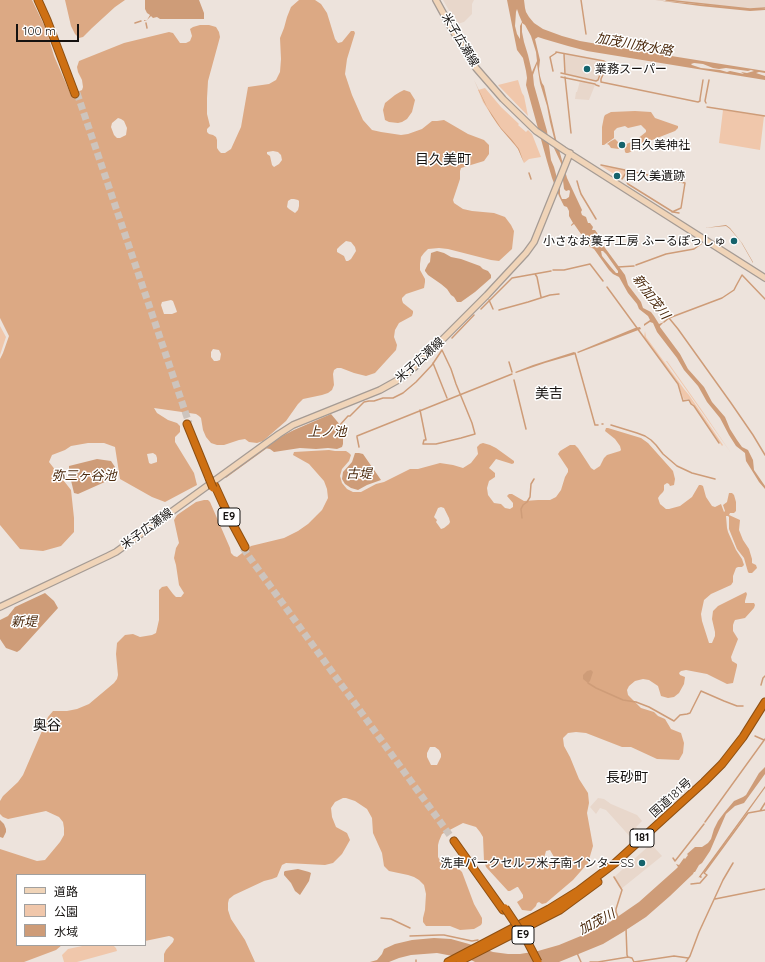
<!DOCTYPE html>
<meta charset="utf-8">
<style>
body{margin:0}
#map{position:relative;width:765px;height:962px;overflow:hidden;background:#ede3dc;font-family:Quicksand,"Noto Sans JP",sans-serif}
canvas{display:block}
.legend{position:absolute;left:16px;top:874px;width:130px;height:72px;box-sizing:border-box;background:#fff;border:1px solid #a1a09f;margin:0;padding:5px 7px;list-style:none;font-size:12px;color:#151210}
.legend li{display:flex;align-items:center;gap:8px;height:20px}
.legend b{width:20px;border:1px solid #a1a09f}
.scale{position:absolute;left:16px;top:24px;width:63px;height:18px;box-sizing:border-box;border:2px solid #151210;border-top:0;padding-left:5px;font-size:12px;line-height:14px;white-space:nowrap;color:#151210;-webkit-text-stroke:3px #fff;paint-order:stroke}
</style>
<div id="map">
<canvas width="765" height="962"></canvas>
<ul class="legend">
<li><b style="height:5px;background:#f0d4b8"></b>道路</li>
<li><b style="height:11px;background:#f0c7ab"></b>公園</li>
<li><b style="height:11px;background:#ce9c78"></b>水域</li>
</ul>
<div class="scale">100 m</div>
</div>
<script>
const c = document.querySelector('canvas').getContext('2d');
c.lineJoin = 'round';
function paint(path, color) {
  c.fillStyle = color;
  c.fill(path, 'evenodd');
}
function toPath(rows) {
  const path = new Path2D();
  for (const r of rows) {
    path.moveTo(r[0], r[1]);
    for (let i = 2; i < r.length; i += 2) path.lineTo(r[i], r[i + 1]);
  }
  return path;
}
function strokePath(path, color, width, dash) {
  c.strokeStyle = color;
  c.lineWidth = width;
  c.lineCap = dash ? 'butt' : 'round';
  c.setLineDash(dash || []);
  c.stroke(path);
}
function drawText(font, color, halo, rows, align = 'center') {
  c.font = font + ' Quicksand,"Noto Sans JP",sans-serif';
  c.lineWidth = 3;
  c.setLineDash([]);
  c.textBaseline = 'middle';
  c.strokeStyle = halo;
  c.fillStyle = color;
  for (const [text, x, y, turn = 0] of rows) {
    c.save();
    c.translate(x, y);
    c.rotate((+turn || 0) * Math.PI / 180);
    c.textAlign = isNaN(turn) ? turn : align;
    if (halo) c.strokeText(text, 0, 0);
    c.fillText(text, 0, 0);
    c.restore();
  }
}
const built = toPath([
 [443,0,474,0,472,4,472,14,464,22,457,24],
 [662,0,765,0,765,10,731,8],
 [564,54,604,61,605,63,597,80,596,80,565,74],
 [580,81,595,84,595,85,589,100,575,99,576,92,577,92],
 [598,798,604,799,611,804,637,815,642,821,636,827,641,832,633,840,606,810,600,808,596,814,590,807],
 [651,844,662,856,621,889,614,877]
]);
const green = toPath([
 [518,80,522,93,524,96,528,116,498,85],
 [485,88,501,107,519,124,518,125,526,132,528,130,532,134,541,157,529,159,524,163,518,149,497,124,483,102,478,90],
 [723,110,764,116,760,150,719,143],
 [601,166,625,170,626,173,622,179,619,177],
 [0,326,6,337,0,355],
 [645,331,646,337,684,389,689,395,723,445,722,446,694,406,691,404,689,399,684,400,678,383,644,338],
 [666,361,667,361,701,409,731,453],
 [87,945,113,945,116,948,117,951,77,962,64,962,62,955,68,949]
]);
const forest = toPath([
 [0,0,32,0,46,29,54,56,71,95,82,90,83,87,82,80,78,72,77,67,79,61,124,43,169,32,173,33,180,43,186,43,190,41,192,36,190,29,193,27,200,25,209,25,216,27,219,32,220,37,208,81,207,98,207,114,210,126,207,129,207,132,209,134,213,135,216,137,217,140,217,148,219,151,221,153,225,153,231,149,241,127,248,87,269,84,276,80,280,72,281,59,280,38,284,28,287,17,291,7,299,0,315,0,321,4,327,13,335,39,338,43,342,42,351,31,354,31,355,33,347,59,345,74,352,95,363,120,372,130,381,132,401,135,408,134,422,129,432,121,437,121,444,120,468,134,484,140,489,145,489,154,484,161,461,168,460,171,460,179,453,200,454,203,463,209,472,211,494,213,505,217,511,225,514,231,512,249,499,261,491,260,448,249,439,248,428,249,424,253,421,257,420,264,420,270,425,279,425,282,424,288,406,294,402,298,402,300,403,303,413,311,413,313,412,316,399,323,395,330,394,337,397,345,396,350,375,373,366,376,354,373,341,368,337,368,334,370,333,374,334,385,332,390,328,393,322,395,303,399,298,404,286,421,263,441,257,443,249,442,245,439,239,440,224,445,217,445,211,443,206,437,203,430,201,418,199,416,196,414,154,408,157,413,168,420,177,423,180,426,180,432,175,437,175,442,194,473,197,485,165,502,152,497,120,479,115,447,104,443,88,443,71,446,65,450,52,455,49,462,71,490,74,518,74,532,61,546,43,551,20,549,0,525,0,359,3,353,9,336,0,318],
 [118,118,121,119,124,121,127,128,126,135,120,138,117,138,114,135,111,127,112,123],
 [273,151,278,152,281,155,282,160,279,164,274,167,272,165,270,156,267,154,267,152],
 [291,199,294,199,298,200,299,201,299,206,298,210,295,213,289,209,287,207,288,201],
 [346,241,351,242,355,247,356,251,351,259,348,261,346,261,344,256,337,252,337,249,340,246],
 [171,300,173,301,176,309,177,312,172,314,164,314,161,305,162,302],
 [213,349,219,350,221,354,220,360,217,361,214,361,211,357,211,352],
 [153,453,156,455,157,458,157,462,151,464,149,463,147,454],
 [65,0,125,0,115,7,92,28,83,37,79,38,75,34,71,26],
 [404,90,410,92,415,100,412,112,407,119,402,122,398,123,389,122,385,120,383,110,385,103,395,95,400,92],
 [635,111,651,112,655,118,675,125,678,126,678,128,675,131,652,140,647,143,645,147,640,148,628,153,626,153,625,152,624,145,636,140,646,132,646,130,641,125,628,128,625,126,617,128,614,131,614,138,604,145,602,145,602,127,604,117,605,115,611,112],
 [615,139,618,142,619,149,611,148,609,145,607,144,611,141],
 [606,428,608,428,641,438,648,443,673,471,675,479,674,485,670,486,669,484,667,483,664,485,664,490,663,492,660,495,658,498,660,504,666,509,669,509,680,506,692,497,699,485,701,485,703,486,706,497,712,506,715,507,721,504,724,512,725,511,723,505,727,502,729,493,732,493,734,495,736,502,736,511,734,513,730,513,729,515,740,520,739,530,743,540,749,549,752,559,752,563,756,565,757,568,752,573,749,573,748,572,744,558,737,549,729,529,729,517,728,516,726,516,727,528,728,532,736,550,742,559,744,565,742,567,738,567,736,568,733,576,733,582,731,585,711,594,704,600,701,614,702,621,709,643,712,643,715,636,715,632,712,619,713,611,718,606,746,592,747,594,745,601,745,603,754,603,755,605,754,608,745,618,735,620,734,622,733,625,733,631,738,639,731,657,732,661,737,664,737,666,733,683,727,684,707,674,686,670,681,671,679,673,680,675,685,677,684,684,679,693,674,697,668,698,661,696,658,686,649,680,643,679,635,681,629,686,627,690,628,695,641,708,654,712,658,716,665,719,671,729,681,733,684,743,683,753,679,760,657,759,631,747,622,747,586,733,576,732,568,733,563,738,564,746,570,757,579,779,588,793,589,803,587,813,593,846,588,863,573,880,546,903,542,904,539,902,537,903,536,906,531,911,522,910,517,902,523,898,523,895,518,887,517,887,510,891,508,891,486,867,484,861,483,837,480,832,476,827,463,823,442,834,439,841,438,845,438,857,441,862,447,866,459,869,462,872,474,904,482,918,482,923,481,925,474,929,460,930,450,926,426,926,423,922,423,918,425,910,426,894,424,885,419,880,414,877,408,875,389,871,384,866,382,853,373,833,372,818,367,809,355,801,346,798,343,798,335,802,331,808,332,817,336,827,347,833,350,840,342,854,333,863,325,865,286,863,282,865,277,877,272,879,264,881,234,895,229,899,228,903,228,910,231,919,245,940,255,962,164,962,164,954,166,950,173,942,174,939,172,937,169,936,145,941,145,875,17,875,17,945,62,945,56,950,24,962,0,962,0,849,37,861,45,860,60,842,64,835,64,828,63,822,59,817,46,811,8,819,3,817,0,814,0,801,3,796,18,782,23,775,48,717,53,711,67,711,77,709,89,704,114,683,117,679,118,675,116,654,117,643,125,635,133,634,140,637,152,635,156,633,159,620,159,590,162,587,167,586,173,594,176,597,181,597,184,593,179,585,176,565,174,558,176,548,179,543,174,520,177,515,196,502,204,500,208,500,210,502,230,548,231,553,234,556,237,557,251,546,284,538,298,531,308,524,322,510,328,498,327,489,324,481,309,464,293,455,294,452,329,450,335,451,346,451,349,453,351,455,349,461,342,469,340,476,342,483,347,489,353,492,361,492,376,484,384,482,410,469,418,469,440,463,453,465,463,468,471,463,478,454,477,447,480,444,483,443,490,445,496,448,514,461,514,463,512,464,496,459,489,468,495,473,495,477,489,481,487,488,488,495,494,503,501,504,505,508,510,509,513,507,513,503,507,496,509,494,512,494,524,501,538,500,550,500,556,497,561,490,565,477,568,472,568,469,558,454,560,451,570,445,575,445,578,448,591,468,594,470,600,466,604,458,607,455,620,451,621,450,620,446,615,439,605,431],
 [441,507,444,508,449,518,450,522,449,524,444,528,441,529,436,522,437,520,434,517,438,508],
 [430,747,435,747,439,750,441,754,441,757,437,765,431,765,427,757,427,753],
 [550,850,554,857,553,862,548,863,545,860,544,858,546,851]
]);
const water = toPath([
 [145,0,199,0,204,13,204,19,160,19,157,17,153,18,151,16,147,20,144,21,144,20,147,20,150,15,147,13,145,9],
 [507,0,524,0,525,8,526,12,529,17,534,23,543,29,562,36,580,41,609,46,765,71,765,73,759,72,756,73,765,76,765,80,587,51,568,46,544,39,538,37,535,39,540,60,539,69,540,76,542,83,544,86,556,139,567,178,582,210,581,212,582,215,586,217,588,223,590,223,593,227,592,230,595,230,600,237,600,241,625,275,628,285,641,302,643,308,651,312,654,316,659,324,664,322,660,326,660,327,680,354,688,369,704,387,712,402,725,417,730,429,737,440,742,447,748,450,753,460,754,470,765,486,765,489,759,482,751,469,746,461,745,453,736,446,729,435,720,418,707,402,698,386,684,370,677,358,657,332,653,323,650,322,644,326,644,324,650,320,648,316,639,309,637,304,628,293,619,277,613,274,609,270,594,249,590,247,574,224,571,226,571,225,573,223,569,216,569,211,567,207,564,206,559,196,552,178,547,161,526,85,527,78,526,71,523,58,517,50],
 [517,9,519,15,522,22,520,26,520,39,517,34,515,26,516,12],
 [522,23,525,25,531,36,536,52,537,61,532,72,528,55,524,42,522,32],
 [694,63,703,64,713,68,719,69,726,68,748,71,751,70,754,71,747,73,741,72,744,74,730,71,727,72,720,70,701,68,692,65,691,64],
 [537,64,540,83,547,106,550,122,554,138,555,143,554,148,561,163,564,189,566,191,569,190,570,191,569,197,566,199,562,199,560,194,560,189,554,167,551,160,547,131,534,85,533,75],
 [601,251,603,251,606,254,618,271,618,273,616,273,610,266,602,256],
 [655,0,750,9,765,9,765,10,750,11,700,6],
 [474,80,487,107,501,128,512,140,519,149,524,163,518,149,515,145,501,129,492,116,484,102],
 [692,222,705,228,726,225,730,228,742,243,753,262,753,263,741,242,730,229,726,226,705,228],
 [437,251,444,253,451,257,461,259,480,266,483,269,488,271,491,275,491,278,475,292,461,302,457,302,454,297,451,295,447,289,441,284,428,275,425,271,425,270,428,264,430,262,431,253],
 [640,327,641,329,578,353,577,352,635,328],
 [574,352,576,354,545,363,516,373,515,372,533,365],
 [331,414,341,426,343,437,343,444,342,447,337,449,328,448,316,449,300,448,274,452,270,449,265,448,284,435,294,430],
 [355,453,359,453,363,454,381,480,367,485,358,490,351,488,345,484,342,479,343,472,352,462],
 [97,459,111,461,115,467,116,477,78,494,74,493,69,472,69,466],
 [45,593,54,601,58,608,20,650,17,652,6,648,0,639,0,620,8,616,15,607],
 [591,670,593,672,590,681,588,683,583,679,583,675,587,671],
 [765,767,765,774,744,803,735,806,726,814,710,851,702,863,699,865,695,872,694,872,693,874,670,896,646,917,623,932,603,944,559,962,475,962,471,960,458,957,437,953,411,955,399,958,389,962,370,962,377,960,382,954,384,949,395,944,412,940,434,938,451,939,469,944,493,952,508,954,520,954,538,951,559,945,588,933,610,922,639,902,676,869,678,867,676,864,679,865,684,858,685,859,688,855,687,854,695,847,702,847,708,843,711,839,714,829,718,821,724,813,734,801,743,797,746,795,759,773],
 [765,786,765,788,711,863,701,876,702,877,701,878,699,877,698,878],
 [0,820,4,824,6,829,6,832,3,838,0,837],
 [298,869,309,872,311,873,309,881,300,895,295,891,291,883,284,875,284,872,285,871]
]);
const stream = toPath([
 [581,0,586,34],
 [666,0,750,9,765,8],
 [135,23,141,21],
 [146,23,147,28],
 [564,54,565,74],
 [605,70,601,79,601,82,698,102,700,101,700,99,703,80],
 [553,71,550,57,556,53,556,52,604,61,605,62],
 [561,73,596,81,598,80,602,69],
 [561,77,595,84,596,85,599,86],
 [565,77,571,133],
 [706,103,705,101,709,80],
 [707,107,765,116],
 [601,165,625,170,626,173,622,179],
 [529,173,531,179],
 [577,181,579,188,581,194,596,219],
 [672,212,681,208,685,183,634,172,631,173,626,181,628,184,673,212,679,213],
 [636,265,666,254,694,249,701,244],
 [618,267,634,266],
 [553,270,564,270,590,264,603,281],
 [535,274,537,277,541,297],
 [607,287,678,384,683,401,689,400,691,404,694,406,719,443],
 [489,300,493,309],
 [481,309,512,278,551,271],
 [499,310,528,302,550,295,559,294],
 [669,318,678,329,731,403,753,435,765,455],
 [664,322,669,318,722,298,734,290,736,286,742,275,765,299],
 [452,338,474,315],
 [575,354,575,353,595,425,598,425],
 [509,362,512,372],
 [433,363,447,398],
 [514,380,526,429],
 [420,410,426,440,424,440,423,444,436,444,461,438,475,434,472,423,456,384,451,369,442,350],
 [602,424,603,424],
 [611,425,637,433,645,436,651,440,656,445,663,454,677,466,692,473,715,479],
 [339,426,348,416,350,416,364,402,369,401,374,401,383,398,393,398,403,393,416,382,432,365,442,350],
 [359,447,357,437,357,436,512,374],
 [226,477,266,448],
 [522,518,521,509,523,505,527,502,530,497,531,484,534,479],
 [588,683,596,688,623,700,636,702,649,707,674,721,680,715,687,714,690,713,701,691,724,701,737,706,743,706],
 [761,685,763,678,765,676],
 [755,736,764,740],
 [760,811,765,803],
 [705,822,765,739],
 [673,858,675,861,679,856,704,824],
 [614,877,622,890,616,909,616,912,618,917],
 [691,884,700,883,707,875,704,873,748,813,765,810],
 [715,899,765,889],
 [381,918,391,919,410,928],
 [626,928,627,955,628,957,632,958,634,962,674,956,688,958],
 [410,936,439,935,444,935,472,941,478,940],
 [577,953,581,962],
 [416,960,416,962],
 [590,962,598,962,628,957],
 [686,962,690,956,699,932,723,880,733,863]
]);
const highwayTunnel = toPath([
 [77,93,189,423],
 [243,548,250,558,454,841]
]);
const secondary = toPath([
 [436,0,453,31,476,68,503,99,536,131,564,150,765,278],
 [0,607,108,556,116,552,279,434,293,425,380,390,398,380,409,372,417,365,487,295,526,253,534,242,570,153]
]);
const highway = toPath([
 [38,0,47,20,75,94],
 [187,424,209,478],
 [215,486,231,521,245,547],
 [454,841,503,910],
 [460,961,560,910,598,882],
 [448,962,549,909,578,891,615,863,704,782,722,764,743,737,765,702]
]);
const highwayBridge = toPath([
 [209,478,213,488],
 [505,908,527,941,538,962]
]);
const markers = [
 [587,69,4,"#15636c"],
 [622,145,4,"#15636c"],
 [617,176,4,"#15636c"],
 [734,241,4,"#15636c"],
 [642,863,4,"#15636c"]
];
const shields = [
 [229,517,22],
 [642,838,24],
 [523,935,22]
];
const shieldNames = [
 ["E9",229,517],
 ["181",642,838],
 ["E9",523,935]
];
const streetNames = [
 ["米子広瀬線",460,40,59],
 ["米子広瀬線",420,360,-42],
 ["米子広瀬線",147,529,-36],
 ["国道181号",671,798,-42]
];
const poiNames = [
 ["業務スーパー",595,69],
 ["目久美神社",630,145],
 ["目久美遺跡",625,176],
 ["小さなお菓子工房 ふーるぽっしゅ",726,241,"right"],
 ["洗車パークセルフ米子南インターSS",634,863,"right"]
];
const waterNames = [
 ["加茂川放水路",634,45,10],
 ["新加茂川",651,297,53],
 ["上ノ池",327,432],
 ["古堤",359,474],
 ["弥三ヶ谷池",84,476],
 ["新堤",24,622],
 ["加茂川",597,922,-28]
];
const quarterNames = [
 ["目久美町",443,160],
 ["美吉",549,394],
 ["奥谷",47,726],
 ["長砂町",627,778]
];
paint(built, '#e8d7cb');
paint(green, '#f0c7ab');
paint(forest, '#dca984');
paint(water, '#ce9c78');
strokePath(stream, '#ce9c78', 1.5);
strokePath(highwayTunnel, '#cdc4bd', 7, [7, 3.5]);
strokePath(secondary, '#a59b94', 8);
strokePath(highway, '#8d4f12', 9);
strokePath(secondary, '#f0d4b8', 5.5);
strokePath(highway, '#ce7013', 7);
strokePath(highwayBridge, '#8d4f12', 9, []);
strokePath(highwayBridge, '#ce7013', 7);
for (const [x, y, r, color] of markers) {
  const dot = new Path2D();
  dot.arc(x, y, r, 0, 2 * Math.PI);
  c.fillStyle = color;
  c.fill(dot);
  strokePath(dot, '#fff', 1.5);
}
for (const [x, y, w] of shields) {
  const box = new Path2D();
  box.roundRect(x - w / 2, y - 9, w, 18, 3);
  c.fillStyle = '#fff';
  c.fill(box);
  strokePath(box, '#151210', 1);
}
drawText('bold 11px', '#151210', null, shieldNames);
drawText('12px', '#151210', '#fff', streetNames);
drawText('12px', '#151210', '#fff', poiNames, 'left');
drawText('italic 13px', '#4b290c', '#fff', waterNames);
drawText('14px', '#151210', '#fff', quarterNames);
</script>
